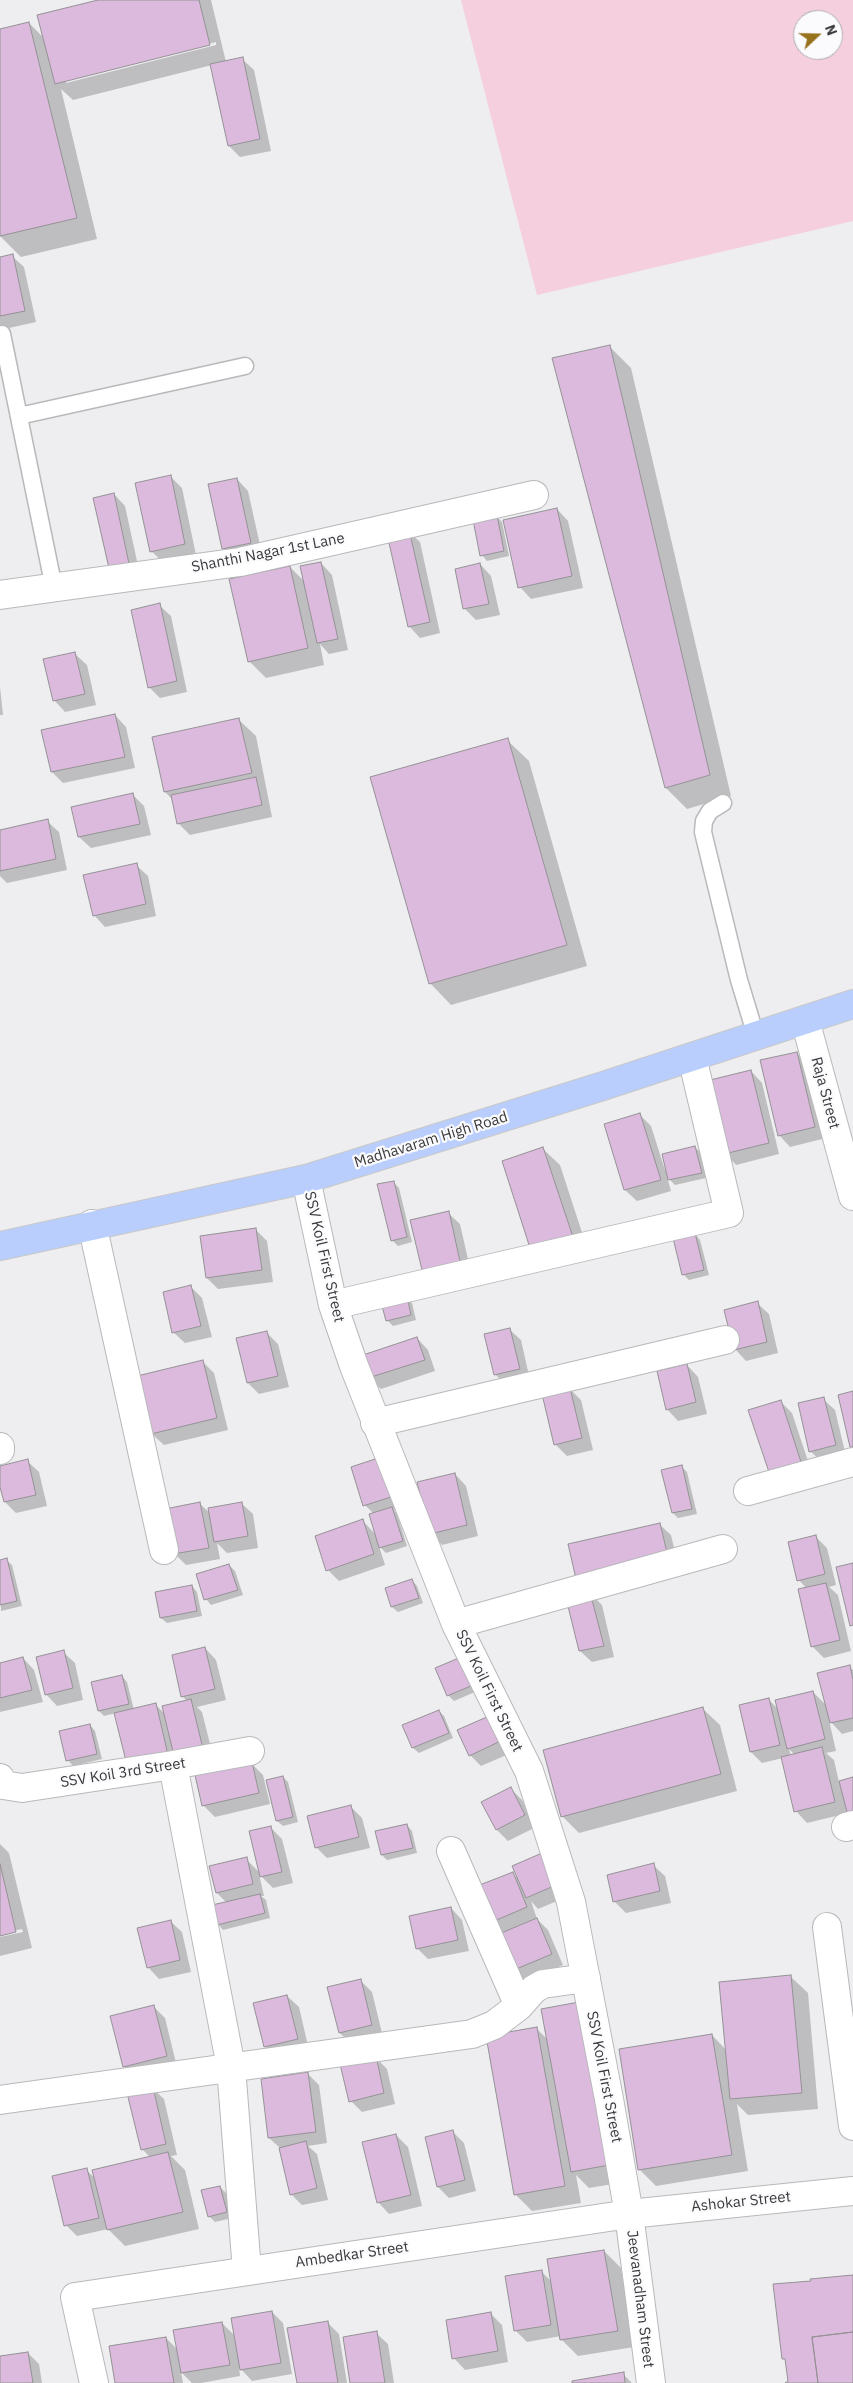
<!DOCTYPE html>
<style>
body{margin:0}
#map{position:relative;width:853px;height:2383px;overflow:hidden;background:#eeedf0;font-family:"IBM Plex Sans",sans-serif}
canvas{display:block}
.north{position:absolute;left:793px;top:10px;width:50px;height:50px;box-sizing:border-box;background:#fbfafd;border:1px solid #aeadaf;border-radius:50%;rotate:69deg;font-size:14px;font-weight:700;line-height:20px;text-align:center;color:#3a393a}
.north::after{content:'';display:block;margin:auto;width:18px;height:22px;background:#96721c;clip-path:polygon(50% 0,100% 100%,50% 72%,0 100%)}
</style>
<div id="map">
<canvas width="853" height="2383"></canvas>
<div class="north">N</div>
</div>
<script>
const c = document.querySelector('canvas').getContext('2d');
c.lineJoin = 'round';
function paint(path, color) {
  c.fillStyle = color;
  c.fill(path, 'evenodd');
}
function toPath(rows) {
  const path = new Path2D();
  for (const r of rows) {
    path.moveTo(r[0], r[1]);
    for (let i = 2; i < r.length; i += 2) path.lineTo(r[i], r[i + 1]);
  }
  return path;
}
function strokePath(path, color, width, dash) {
  c.strokeStyle = color;
  c.lineWidth = width;
  c.lineCap = dash ? 'butt' : 'round';
  c.setLineDash(dash || []);
  c.stroke(path);
}
function drawText(font, color, halo, rows, align = 'center') {
  c.font = font + ' "IBM Plex Sans",sans-serif';
  c.lineWidth = 4.5;
  c.setLineDash([]);
  c.textBaseline = 'middle';
  c.strokeStyle = halo;
  c.fillStyle = color;
  for (const [text, x, y, turn = 0] of rows) {
    c.save();
    c.translate(x, y);
    c.rotate((+turn || 0) * Math.PI / 180);
    c.textAlign = isNaN(turn) ? turn : align;
    if (halo) c.strokeText(text, 0, 0);
    c.fillText(text, 0, 0);
    c.restore();
  }
}
const green = toPath([
 [461,0,853,0,853,221,537,295],
 [803,20,833,20,833,50,803,50]
]);
const shadow = toPath([
 [103,0,211,0,226,62,242,59,254,70,271,151,240,157,229,146,212,65,73,100,61,89,97,239,21,257,0,236,0,30,29,23,44,38],
 [216,42,216,45,66,83,66,80],
 [12,256,24,267,36,322,0,330,0,258],
 [609,346,631,368,731,796,687,809,666,788],
 [170,476,182,488,196,555,163,562,151,551],
 [237,479,248,491,262,554,235,560,223,548],
 [114,494,125,506,142,584,123,588],
 [557,509,568,521,583,588,531,599,520,587],
 [496,516,502,522,509,556,487,561,482,555],
 [408,531,420,542,440,633,420,638,409,626],
 [321,563,332,575,348,650,329,654,320,644,324,665,266,678,249,661,290,567,305,582],
 [480,564,491,576,500,615,476,620,465,609],
 [159,605,171,616,187,692,160,698,149,687],
 [75,654,87,665,96,705,65,712,54,700],
 [0,687,3,715,0,715],
 [115,715,126,727,135,768,63,783,52,772],
 [239,720,256,736,272,817,190,835,178,823,173,800,165,792],
 [507,740,529,761,587,966,451,1005,430,983],
 [133,795,144,806,151,835,91,848,79,837],
 [47,821,59,832,67,870,7,883,0,876,0,831],
 [136,865,148,876,156,916,105,927,94,915],
 [797,1053,808,1065,826,1138,790,1147,779,1135],
 [751,1071,762,1083,779,1154,736,1165,725,1153],
 [640,1115,651,1126,665,1170,695,1147,700,1152,706,1178,675,1185,667,1177,671,1191,637,1201,625,1190,606,1125],
 [543,1149,560,1165,589,1254,549,1267],
 [393,1182,399,1188,412,1242,398,1246,392,1240],
 [448,1213,460,1224,472,1277,424,1274],
 [256,1230,267,1241,273,1282,218,1289,207,1278],
 [695,1234,700,1240,709,1275,689,1280,684,1275,675,1239],
 [191,1287,202,1298,212,1337,185,1343,173,1332],
 [406,1297,412,1303,416,1320,393,1326,387,1320],
 [757,1303,769,1314,778,1353,746,1361,735,1349],
 [509,1329,521,1340,530,1380,506,1385,495,1374],
 [267,1333,278,1344,289,1387,259,1394,248,1383,237,1339],
 [417,1338,428,1350,435,1371,381,1389,369,1378],
 [203,1362,214,1373,228,1430,164,1445,152,1434],
 [687,1365,698,1377,707,1414,678,1421,667,1409],
 [570,1389,581,1400,593,1450,567,1456,555,1444],
 [823,1399,835,1410,846,1456,822,1462,810,1451],
 [780,1401,792,1413,812,1473,781,1483],
 [378,1459,402,1508,394,1510,397,1514,407,1546,386,1553,379,1546,385,1565,339,1581,328,1570,363,1521,376,1535,374,1514,365,1505],
 [27,1461,39,1472,47,1506,16,1513,5,1502,0,1482,0,1467],
 [682,1467,687,1472,697,1514,678,1518,673,1513],
 [455,1474,466,1486,478,1536,442,1545,431,1533],
 [241,1503,253,1514,258,1548,227,1553,217,1543,220,1559,186,1565,174,1553,200,1504,211,1514],
 [659,1524,671,1535,680,1572,590,1593,602,1605,614,1657,592,1662,580,1651,567,1599],
 [816,1537,827,1548,836,1585,829,1587,838,1595,851,1651,824,1658,812,1646,807,1589,799,1580],
 [6,1560,12,1565,22,1606,1,1611,0,1561],
 [229,1565,235,1571,243,1595,211,1605,206,1599],
 [412,1580,417,1586,423,1603,398,1612,392,1607,387,1589],
 [192,1586,197,1592,202,1616,167,1623,161,1618],
 [205,1648,216,1660,226,1700,197,1707,202,1712,215,1764,188,1771,116,1713,104,1716,99,1711,122,1676,127,1682,134,1710,155,1704,165,1714,187,1701,183,1697,173,1656],
 [63,1652,75,1663,83,1700,57,1706,46,1694],
 [23,1658,34,1670,43,1702,0,1712,0,1664],
 [849,1667,853,1670,853,1731,842,1734,829,1720,836,1751,826,1753,834,1760,839,1782,853,1779,848,1813,807,1823,796,1811,783,1758,762,1763,751,1752,768,1699,779,1710,813,1692,827,1706],
 [789,1749,795,1755,791,1756],
 [437,1669,482,1689,454,1701,448,1695],
 [703,1709,720,1725,737,1791,579,1833,562,1816],
 [438,1711,444,1716,453,1738,419,1753,413,1748,404,1726],
 [496,1714,518,1750,481,1766,470,1755],
 [90,1725,95,1731,102,1759,73,1766,68,1760],
 [251,1763,263,1775,270,1804,215,1817,203,1805],
 [283,1777,288,1782,298,1822,283,1826,277,1821],
 [511,1789,522,1800,536,1827,508,1841,497,1830,483,1802],
 [351,1807,362,1818,370,1848,327,1858,316,1847],
 [407,1825,412,1831,417,1853,387,1860,382,1855],
 [271,1828,282,1839,293,1883,273,1888,259,1874,264,1896,261,1896,266,1900,270,1918,223,1930,218,1924,227,1903,217,1893,210,1867,246,1859,260,1873],
 [0,1844,9,1853,32,1948,0,1956,0,1937,23,1932,22,1929,0,1934],
 [653,1865,665,1876,671,1903,626,1913,615,1902,608,1876],
 [514,1867,574,1894,538,1909,531,1901,537,1919,548,1930,563,1965,522,1982,488,1923,512,1873,519,1880],
 [451,1908,462,1920,469,1951,428,1959,417,1948],
 [170,1921,182,1932,191,1972,159,1979,148,1967],
 [791,1977,808,1993,818,2109,748,2115,737,2104,748,2171,656,2186,639,2169,712,2035,727,2051],
 [361,1981,372,1992,383,2037,351,2044,340,2033,329,1988],
 [287,1996,299,2007,309,2050,276,2057,265,2046],
 [153,2006,165,2018,177,2067,135,2078,124,2066],
 [537,2029,548,2040,625,2182,589,2188,576,2175,581,2203,532,2211,515,2194],
 [375,2057,387,2069,395,2104,362,2112,351,2101],
 [308,2074,319,2085,327,2143,308,2146,317,2154,328,2200,302,2205,291,2194,280,2148,269,2138],
 [152,2088,164,2099,177,2155,171,2156,185,2170,199,2229,125,2246,108,2229,77,2236,66,2225,86,2170,96,2179,150,2157,142,2149],
 [453,2132,464,2143,476,2191,449,2198,438,2187],
 [396,2135,408,2147,422,2206,389,2214,378,2202],
 [220,2187,226,2193,232,2218,215,2222,209,2216],
 [604,2251,621,2268,634,2347,578,2356,561,2339,561,2336,527,2342,515,2330,541,2271,552,2282],
 [272,2312,283,2323,292,2374,252,2381,239,2367,240,2376,201,2383,192,2383,181,2372,183,2383,117,2383,166,2338,178,2350,222,2323,236,2337],
 [491,2314,502,2325,508,2362,465,2370,454,2358],
 [328,2323,339,2334,347,2383,298,2383],
 [376,2333,388,2344,394,2383,352,2383],
 [28,2353,39,2364,42,2383,0,2383,0,2357],
 [623,2374,632,2383,574,2383]
]);
const building = toPath([
 [98,0,199,0,210,45,55,84,37,15,98,0],
 [29,22,77,218,0,236,0,29,29,22],
 [243,57,260,139,228,146,210,64,243,57],
 [13,254,25,311,0,316,0,257,13,254],
 [610,345,710,775,665,788,552,358,610,345],
 [171,475,185,544,150,552,135,483,171,475],
 [237,478,251,543,222,549,208,484,237,478],
 [114,493,131,573,111,577,93,498,114,493],
 [557,508,572,576,518,588,503,520,557,508],
 [497,515,504,551,480,556,473,520,497,515],
 [409,529,430,622,408,627,387,534,409,529],
 [321,562,338,639,317,643,300,566,321,562],
 [480,563,489,604,463,609,455,569,480,563],
 [290,566,308,648,248,662,229,579,290,566],
 [160,603,177,681,148,688,131,610,160,603],
 [75,652,85,694,53,701,43,659,75,652],
 [115,714,125,757,51,772,41,730,115,714],
 [239,718,252,773,164,792,152,737,239,718],
 [508,738,567,945,429,984,370,777,508,738],
 [256,777,262,805,177,824,171,795,256,777],
 [133,793,140,824,78,837,71,807,133,793],
 [48,819,56,859,0,871,0,830,48,819],
 [137,863,146,904,93,916,83,875,137,863],
 [797,1052,815,1127,778,1136,760,1060,797,1052],
 [751,1070,769,1143,724,1154,706,1081,751,1070],
 [640,1113,661,1180,624,1190,604,1124,640,1113],
 [695,1146,702,1173,668,1180,662,1154,695,1146],
 [543,1147,573,1237,531,1251,502,1161,543,1147],
 [394,1181,407,1237,391,1241,377,1184,394,1181],
 [449,1211,461,1266,423,1274,410,1220,449,1211],
 [256,1228,262,1270,206,1278,200,1236,256,1228],
 [695,1233,704,1270,682,1275,673,1238,695,1233],
 [191,1285,201,1326,172,1333,163,1292,191,1285],
 [407,1296,411,1315,386,1321,381,1302,407,1296],
 [758,1301,767,1342,734,1350,724,1310,758,1301],
 [510,1328,520,1369,494,1375,484,1334,510,1328],
 [267,1331,278,1376,247,1383,236,1338,267,1331],
 [417,1337,425,1360,368,1378,360,1356,417,1337],
 [203,1360,217,1418,151,1434,137,1376,203,1360],
 [687,1364,696,1402,666,1410,657,1371,687,1364],
 [570,1388,582,1438,554,1445,542,1394,570,1388],
 [853,1391,853,1447,850,1447,838,1395,853,1391],
 [824,1397,836,1445,809,1452,798,1403,824,1397],
 [781,1400,801,1462,769,1472,748,1410,781,1400],
 [378,1458,391,1497,363,1506,351,1467,378,1458],
 [28,1459,36,1495,4,1502,0,1487,0,1466,28,1459],
 [682,1465,692,1509,672,1513,661,1470,682,1465],
 [455,1473,467,1525,430,1534,417,1482,455,1473],
 [200,1502,209,1548,173,1554,165,1509,200,1502],
 [242,1502,248,1536,214,1542,208,1508,242,1502],
 [392,1507,403,1541,379,1548,369,1514,392,1507],
 [363,1519,374,1554,326,1571,315,1536,363,1519],
 [660,1523,669,1561,577,1583,568,1544,660,1523],
 [816,1535,825,1574,797,1581,788,1542,816,1535],
 [7,1558,17,1601,0,1605,0,1560,7,1558],
 [853,1563,853,1625,850,1626,836,1567,853,1563],
 [229,1564,238,1590,204,1600,196,1574,229,1564],
 [412,1579,419,1598,391,1607,385,1588,412,1579],
 [826,1583,840,1640,811,1647,798,1589,826,1583],
 [192,1585,197,1611,160,1618,155,1592,192,1585],
 [590,1592,604,1646,579,1651,566,1598,590,1592],
 [205,1647,215,1689,181,1697,172,1655,205,1647],
 [64,1650,73,1688,45,1695,36,1657,64,1650],
 [466,1655,478,1683,447,1696,435,1668,466,1655],
 [23,1657,32,1690,0,1698,0,1663,23,1657],
 [850,1665,853,1680,853,1718,830,1723,817,1673,850,1665],
 [122,1675,129,1704,98,1711,91,1682,122,1675],
 [813,1691,825,1739,787,1749,775,1700,813,1691],
 [769,1698,780,1745,750,1752,739,1705,769,1698],
 [191,1699,204,1753,175,1760,162,1706,191,1699],
 [156,1703,169,1759,128,1769,114,1713,156,1703],
 [703,1707,721,1774,561,1817,543,1750,703,1707],
 [439,1710,449,1733,412,1748,402,1725,439,1710],
 [496,1713,507,1738,469,1756,457,1730,496,1713],
 [90,1724,97,1754,66,1761,59,1731,90,1724],
 [822,1747,835,1802,794,1812,781,1757,822,1747],
 [252,1762,259,1793,202,1806,195,1775,252,1762],
 [283,1776,293,1817,276,1821,266,1780,283,1776],
 [853,1777,853,1814,848,1816,839,1781,853,1777],
 [511,1787,525,1815,496,1830,481,1802,511,1787],
 [351,1805,359,1837,315,1848,307,1816,351,1805],
 [407,1824,413,1848,381,1855,375,1831,407,1824],
 [271,1826,282,1872,260,1877,249,1831,271,1826],
 [549,1850,563,1882,526,1898,512,1866,549,1850],
 [247,1857,253,1884,216,1893,209,1866,247,1857],
 [654,1863,660,1891,613,1902,607,1875,654,1863],
 [0,1864,16,1932,0,1936,0,1864],
 [513,1872,527,1907,487,1924,472,1888,513,1872],
 [260,1894,265,1913,217,1925,212,1905,260,1894],
 [451,1907,458,1940,416,1949,409,1916,451,1907],
 [537,1918,552,1954,509,1972,494,1936,537,1918],
 [171,1920,180,1960,147,1968,137,1928,171,1920],
 [791,1975,802,2093,730,2099,719,1982,791,1975],
 [361,1979,372,2025,339,2033,327,1987,361,1979],
 [287,1995,298,2039,264,2047,253,2003,287,1995],
 [579,2002,609,2165,571,2172,541,2009,579,2002],
 [154,2005,167,2056,123,2067,110,2016,154,2005],
 [537,2027,565,2186,514,2195,486,2036,537,2027],
 [712,2034,732,2155,638,2170,619,2049,712,2034],
 [376,2056,384,2093,349,2102,340,2064,376,2056],
 [308,2072,316,2132,268,2138,261,2079,308,2072],
 [153,2087,166,2144,141,2150,127,2093,153,2087],
 [453,2130,465,2180,437,2187,425,2137,453,2130],
 [396,2134,411,2195,377,2203,362,2142,396,2134],
 [306,2141,317,2188,290,2195,279,2148,306,2141],
 [168,2152,183,2212,107,2230,92,2170,168,2152],
 [87,2168,99,2218,64,2226,52,2176,87,2168],
 [220,2186,227,2212,208,2217,201,2190,220,2186],
 [604,2250,618,2331,560,2340,547,2259,604,2250],
 [542,2270,551,2325,514,2331,505,2276,542,2270],
 [853,2275,853,2332,812,2337,818,2383,785,2383,788,2381,785,2359,782,2359,773,2284,811,2281,810,2279,853,2275],
 [272,2311,281,2363,240,2370,231,2318,272,2311],
 [491,2312,498,2351,452,2359,446,2320,491,2312],
 [328,2321,338,2383,297,2383,287,2328,328,2321],
 [222,2322,230,2365,181,2373,173,2330,222,2322],
 [377,2331,385,2383,350,2383,343,2337,377,2331],
 [853,2332,853,2383,818,2383,812,2337,853,2332],
 [166,2337,174,2383,115,2383,109,2346,166,2337],
 [28,2352,33,2383,0,2383,0,2356,28,2352],
 [624,2372,625,2383,572,2383,572,2381,624,2372]
]);
const lane = toPath([
 [2,334,54,588],
 [19,416,245,366],
 [723,803,710,811,704,821,703,832,739,980,756,1036]
]);
const street = toPath([
 [0,595,240,562,534,495],
 [805,1020,853,1196],
 [306,1179,333,1305,354,1366,456,1624,529,1771,571,1902,609,2099,629,2214,651,2383],
 [92,1224,164,1550],
 [333,1305,729,1213,692,1057],
 [375,1423,725,1340],
 [0,1447,0,1450],
 [748,1491,853,1462],
 [456,1624,723,1549],
 [173,1765,231,2067,247,2271],
 [0,1778,3,1785,22,1788,173,1765,250,1751],
 [846,1827,853,1825],
 [451,1851,519,2006],
 [827,1927,853,2126],
 [0,2100,472,2034,494,2025,519,2006,534,1989,543,1984,586,1978],
 [94,2383,75,2297,629,2214,853,2191]
]);
const primary = toPath([
 [0,1246,306,1179,603,1086,853,1004]
]);
const streetNames = [
 ["Shanthi Nagar 1st Lane",268,553,-11],
 ["Raja Street",825,1093,75],
 ["Madhavaram High Road",431,1140,-17],
 ["SSV Koil First Street",324,1257,77],
 ["SSV Koil First Street",489,1691,64],
 ["SSV Koil 3rd Street",123,1773,-9],
 ["SSV Koil First Street",604,2077,79],
 ["Ashokar Street",741,2202,-6],
 ["Ambedkar Street",352,2255,-8],
 ["Jeevanadham Street",640,2299,83]
];
paint(green, '#f5cfdd');
paint(shadow, '#0003');
paint(building, '#dcbade');
strokePath(building, '#949294', 1);
strokePath(lane, '#b9b8bb', 19);
strokePath(street, '#b9b8bb', 30);
strokePath(primary, '#c8c8c8', 30);
strokePath(lane, '#fff', 16);
strokePath(street, '#fff', 28);
strokePath(primary, '#b9cefc', 28);
drawText('15px', '#3a393a', '#fbfafd', streetNames);
</script>
